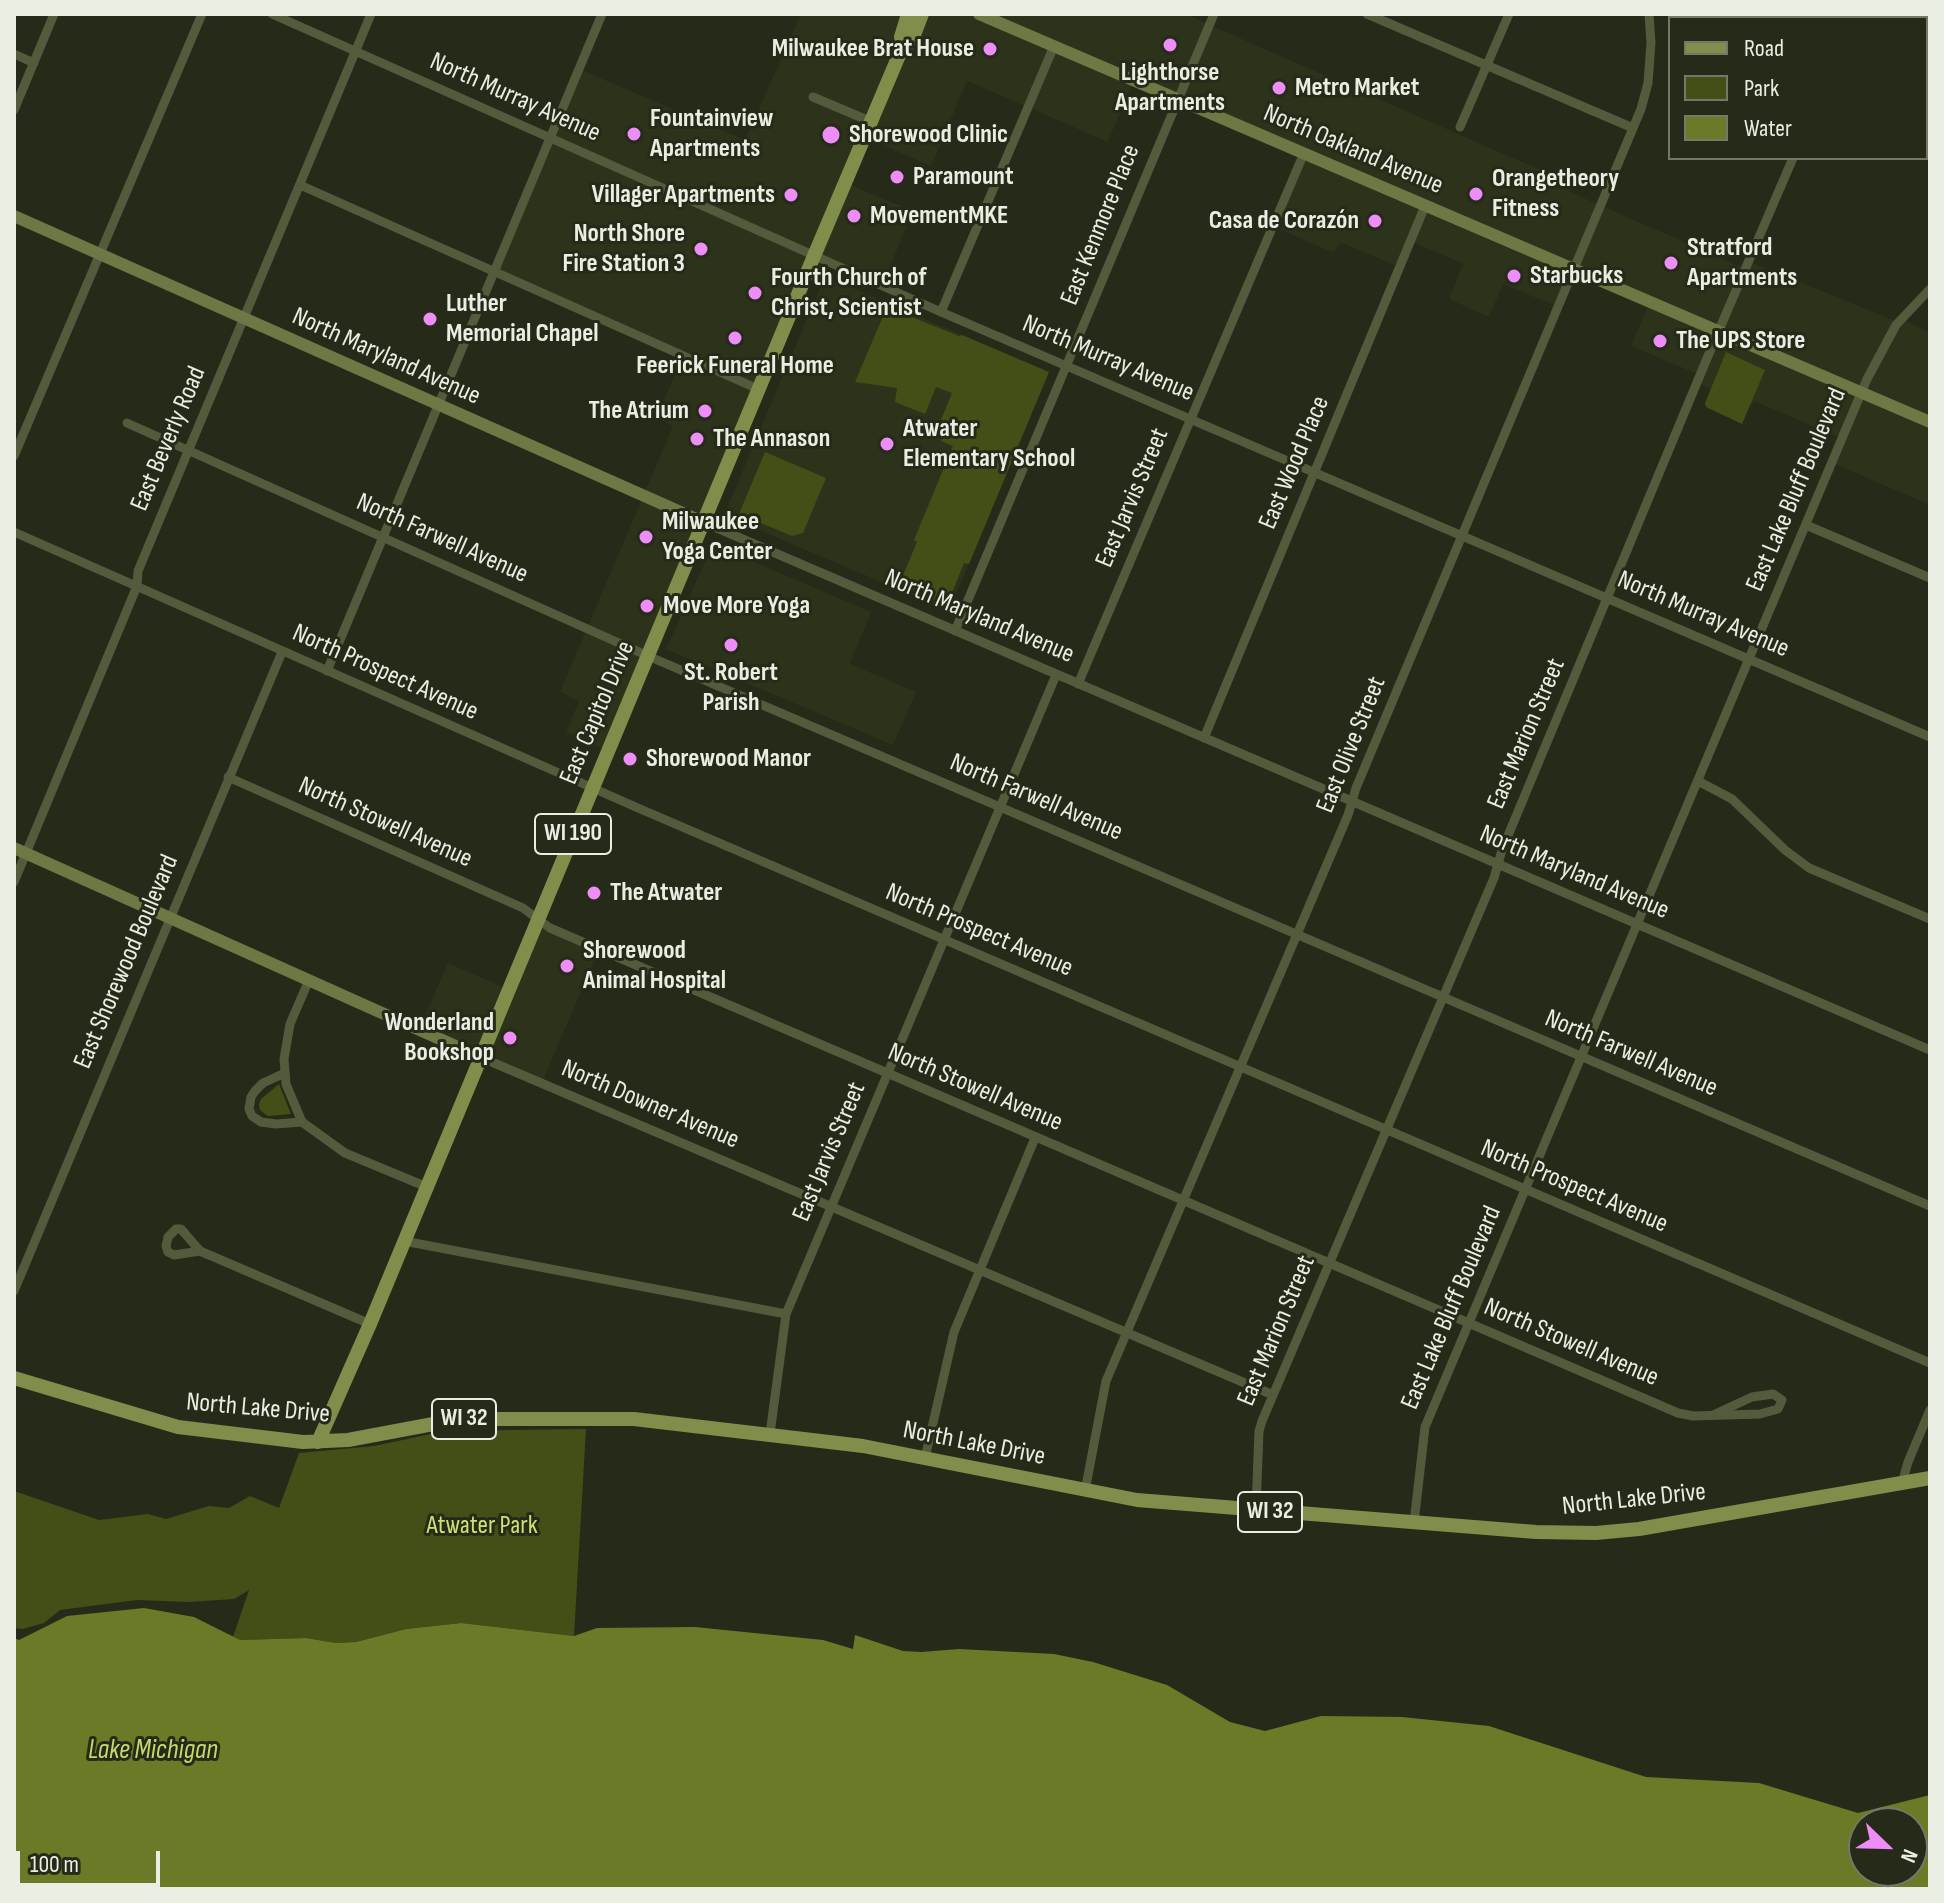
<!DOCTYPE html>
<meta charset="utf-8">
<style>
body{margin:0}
#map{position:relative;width:1944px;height:1903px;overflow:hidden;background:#262a19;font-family:"Sofia Sans Condensed",sans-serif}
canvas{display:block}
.frame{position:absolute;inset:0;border:16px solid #eaede2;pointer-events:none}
.legend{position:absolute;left:1668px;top:16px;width:260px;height:144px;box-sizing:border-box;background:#262a19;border:2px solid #747869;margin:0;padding:10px 14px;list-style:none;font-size:24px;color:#eaede2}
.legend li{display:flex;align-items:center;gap:16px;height:40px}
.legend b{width:40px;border:2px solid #747869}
.north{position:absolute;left:1848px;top:1807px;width:80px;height:80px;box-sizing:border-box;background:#262a19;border:2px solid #747869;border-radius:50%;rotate:113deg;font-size:22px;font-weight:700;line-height:32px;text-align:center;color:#eaede2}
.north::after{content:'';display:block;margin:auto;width:28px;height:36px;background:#ee8cf8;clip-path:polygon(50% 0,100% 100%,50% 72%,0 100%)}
.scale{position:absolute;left:16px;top:1851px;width:144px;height:36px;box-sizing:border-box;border:4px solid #eaede2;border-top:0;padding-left:10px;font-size:24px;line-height:28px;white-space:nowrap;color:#eaede2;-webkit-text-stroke:6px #262a19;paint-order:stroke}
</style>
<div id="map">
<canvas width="1944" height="1903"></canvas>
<div class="frame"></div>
<ul class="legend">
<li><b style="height:10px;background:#808e4b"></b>Road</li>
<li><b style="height:22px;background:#444f18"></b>Park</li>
<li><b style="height:22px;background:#6b7a26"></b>Water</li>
</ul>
<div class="north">N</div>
<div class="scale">100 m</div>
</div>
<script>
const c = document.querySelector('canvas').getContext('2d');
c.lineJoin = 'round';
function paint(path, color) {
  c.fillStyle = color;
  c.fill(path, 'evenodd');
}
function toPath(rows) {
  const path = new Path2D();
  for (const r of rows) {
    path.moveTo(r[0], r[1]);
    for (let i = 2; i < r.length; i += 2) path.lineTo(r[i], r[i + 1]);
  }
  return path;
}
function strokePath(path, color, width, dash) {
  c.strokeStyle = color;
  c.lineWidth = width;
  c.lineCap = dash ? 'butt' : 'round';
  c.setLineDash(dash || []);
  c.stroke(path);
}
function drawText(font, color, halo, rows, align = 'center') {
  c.font = font + ' "Sofia Sans Condensed",sans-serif';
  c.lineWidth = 6;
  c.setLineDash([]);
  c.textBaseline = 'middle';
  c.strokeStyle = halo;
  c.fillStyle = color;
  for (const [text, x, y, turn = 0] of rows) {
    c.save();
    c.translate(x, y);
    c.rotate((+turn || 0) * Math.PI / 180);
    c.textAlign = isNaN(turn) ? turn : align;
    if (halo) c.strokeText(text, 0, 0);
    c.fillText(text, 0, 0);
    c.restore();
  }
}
const built = toPath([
 [801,14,1185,14,1572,184,1570,192,1739,266,1745,268,1748,261,1898,322,1901,319,1930,332,1930,505,1833,463,1841,438,1754,401,1752,406,1698,383,1700,375,1631,346,1649,303,1574,270,1558,307,1503,284,1489,317,1449,299,1463,264,1413,242,1401,268,1340,242,1334,253,1273,226,1304,154,1133,81,1108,142,967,81,931,166,866,138,846,183,913,211,882,286,814,256,608,751,566,732,579,701,560,692,673,426,657,418,682,356,493,272,579,69,745,140],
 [825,276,1049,372,949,611,724,515],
 [713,544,871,612,850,664,916,692,893,745,666,649],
 [539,918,599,949,542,1083,418,1031,448,963,509,990]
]);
const green = toPath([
 [887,307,959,336,962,335,1049,372,969,564,964,563,947,605,899,585,917,542,914,540,953,446,941,441,948,424,941,420,952,393,936,387,925,414,895,402,897,388,855,382],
 [1726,352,1765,370,1742,424,1706,407,1705,403],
 [765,452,826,478,803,533,792,536,739,514],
 [279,1084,291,1114,268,1116,260,1110,259,1104,261,1099],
 [586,1429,574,1636,461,1623,406,1629,356,1642,336,1643,306,1638,239,1640,233,1637,249,1590,234,1599,188,1602,137,1600,60,1610,44,1623,23,1629,14,1628,14,1491,99,1520,148,1514,166,1519,209,1506,229,1508,250,1496,279,1508,299,1453,374,1446,445,1431]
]);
const water = toPath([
 [144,1608,194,1617,240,1640,306,1638,336,1643,356,1642,406,1629,461,1623,574,1636,597,1628,695,1627,823,1640,853,1649,855,1635,903,1651,921,1652,959,1649,1054,1654,1093,1662,1167,1685,1230,1722,1265,1731,1321,1716,1402,1717,1489,1726,1646,1777,1759,1783,1858,1813,1930,1795,1930,1889,14,1889,14,1638,19,1640,67,1616],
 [1864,1823,1912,1823,1912,1871,1864,1871]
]);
const street = toPath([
 [272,14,941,312,1930,737],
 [1367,14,1633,128],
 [1695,14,1704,18],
 [1854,18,1855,14],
 [14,54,34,63],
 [813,97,872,122],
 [14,110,54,14],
 [1926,114,1930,115],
 [1460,127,1509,14],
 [300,185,758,389],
 [941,312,1054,46],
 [127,423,648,656,1930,1206],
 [14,456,202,14],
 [703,522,1930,1050],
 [1806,525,1930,578],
 [14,532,638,808,1930,1363],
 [955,631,1214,14],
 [327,671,602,14],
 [1078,684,1304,153],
 [1204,738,1425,206],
 [228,777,523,908,550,928,1678,1413,1693,1416,1760,1414,1778,1409,1782,1400,1773,1394,1752,1397,1713,1415],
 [1698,781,1732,799,1785,850,1809,868,1930,919],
 [14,882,137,586,138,571,371,14],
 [309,980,290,1024,284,1059,286,1084,302,1122,345,1153,427,1187],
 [480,1057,1273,1395],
 [285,1073,263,1083,255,1091,251,1097,249,1109,252,1116,261,1122,276,1124,302,1122],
 [404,1241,786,1314],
 [200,1251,174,1255,168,1252,166,1246,168,1237,176,1229,181,1229,200,1251,370,1324],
 [14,1291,282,652],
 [770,1434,786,1314,1056,675],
 [925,1458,954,1332,1035,1138],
 [1902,1483,1908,1462,1930,1410],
 [1085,1491,1106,1381,1348,815,1356,788,1641,109,1648,83,1651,43,1649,14],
 [1256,1510,1259,1431,1262,1421,1494,878,1502,850,1713,344,1793,158],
 [1414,1523,1425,1427,1867,379,1896,325,1930,289]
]);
const secondary = toPath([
 [979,14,1930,422],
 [14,216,703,522],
 [14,848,480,1057]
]);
const primary = toPath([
 [903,47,901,37,908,14],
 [14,1378,178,1427,303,1442,348,1440,460,1419,634,1419,863,1446,1137,1500,1536,1532,1596,1533,1639,1529,1930,1478],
 [318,1442,370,1324,814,256,900,53,914,35,922,14]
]);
const markers = [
 [1170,45,8,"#ee8cf8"],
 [990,49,8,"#ee8cf8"],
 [1279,88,8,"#ee8cf8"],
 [634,134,8,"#ee8cf8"],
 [831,135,10,"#ee8cf8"],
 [897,177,8,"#ee8cf8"],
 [1476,194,8,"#ee8cf8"],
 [791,195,8,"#ee8cf8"],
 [854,216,8,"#ee8cf8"],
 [1375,221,8,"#ee8cf8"],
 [701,249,8,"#ee8cf8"],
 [1671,263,8,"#ee8cf8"],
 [1514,276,8,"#ee8cf8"],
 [755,293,8,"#ee8cf8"],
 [430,319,8,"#ee8cf8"],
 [735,338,8,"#ee8cf8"],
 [1660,341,8,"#ee8cf8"],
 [705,411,8,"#ee8cf8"],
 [697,439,8,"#ee8cf8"],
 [887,444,8,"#ee8cf8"],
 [646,537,8,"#ee8cf8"],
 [647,606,8,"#ee8cf8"],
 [731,645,8,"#ee8cf8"],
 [630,759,8,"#ee8cf8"],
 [594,893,8,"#ee8cf8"],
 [567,966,8,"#ee8cf8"],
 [510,1038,8,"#ee8cf8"]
];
const shields = [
 [573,834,76],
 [464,1419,64],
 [1270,1512,64]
];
const shieldNames = [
 ["WI 190",573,834],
 ["WI 32",464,1419],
 ["WI 32",1270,1512]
];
const poiNames = [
 ["Milwaukee Brat House",974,49,"right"],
 ["Lighthorse",1170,73,"center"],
 ["Apartments",1170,103,"center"],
 ["Metro Market",1295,88],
 ["Fountainview",650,119],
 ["Apartments",650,149],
 ["Shorewood Clinic",849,135],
 ["Paramount",913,177],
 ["Orangetheory",1492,179],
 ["Fitness",1492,209],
 ["Villager Apartments",775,195,"right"],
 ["MovementMKE",870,216],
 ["Casa de Corazón",1359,221,"right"],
 ["North Shore",685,234,"right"],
 ["Fire Station 3",685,264,"right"],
 ["Stratford",1687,248],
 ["Apartments",1687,278],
 ["Starbucks",1530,276],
 ["Fourth Church of",771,278],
 ["Christ, Scientist",771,308],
 ["Luther",446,304],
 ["Memorial Chapel",446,334],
 ["The UPS Store",1676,341],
 ["Feerick Funeral Home",735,366,"center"],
 ["The Atrium",689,411,"right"],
 ["Atwater",903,429],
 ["Elementary School",903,459],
 ["The Annason",713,439],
 ["Milwaukee",662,522],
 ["Yoga Center",662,552],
 ["Move More Yoga",663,606],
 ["St. Robert",731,673,"center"],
 ["Parish",731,703,"center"],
 ["Shorewood Manor",646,759],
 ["The Atwater",610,893],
 ["Shorewood",583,951],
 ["Animal Hospital",583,981],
 ["Wonderland",494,1023,"right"],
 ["Bookshop",494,1053,"right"]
];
const streetNames = [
 ["North Murray Avenue",515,98,24],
 ["North Oakland Avenue",1353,150,23],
 ["East Kenmore Place",1101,225,-68],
 ["North Maryland Avenue",386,357,24],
 ["North Murray Avenue",1108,359,23],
 ["East Beverly Road",169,439,-67],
 ["East Wood Place",1295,463,-67],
 ["East Lake Bluff Boulevard",1797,490,-67],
 ["East Jarvis Street",1133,498,-67],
 ["North Farwell Avenue",442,539,24],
 ["North Murray Avenue",1703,615,23],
 ["North Maryland Avenue",979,617,23],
 ["North Prospect Avenue",385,673,24],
 ["East Capitol Drive",598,713,-67],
 ["East Marion Street",1527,734,-67],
 ["East Olive Street",1352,745,-68],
 ["North Farwell Avenue",1036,798,23],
 ["North Stowell Avenue",385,823,24],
 ["North Maryland Avenue",1574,873,23],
 ["North Prospect Avenue",979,931,23],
 ["East Shorewood Boulevard",127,962,-67],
 ["North Farwell Avenue",1631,1054,23],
 ["North Stowell Avenue",975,1088,23],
 ["North Downer Avenue",650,1105,23],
 ["East Jarvis Street",830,1152,-67],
 ["North Prospect Avenue",1574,1187,23],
 ["East Lake Bluff Boulevard",1452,1308,-67],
 ["East Marion Street",1277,1331,-67],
 ["North Stowell Avenue",1571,1343,23],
 ["North Lake Drive",258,1409,5],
 ["North Lake Drive",974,1444,11],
 ["North Lake Drive",1634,1500,-6]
];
const parkNames = [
 ["Atwater Park",482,1526]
];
const waterNames = [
 ["Lake Michigan",153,1751]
];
paint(built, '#2d321a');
paint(green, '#444f18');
paint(water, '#6b7a26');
strokePath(street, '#545b3c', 9);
strokePath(secondary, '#6d7845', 12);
strokePath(primary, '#808e4b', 14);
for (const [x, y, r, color] of markers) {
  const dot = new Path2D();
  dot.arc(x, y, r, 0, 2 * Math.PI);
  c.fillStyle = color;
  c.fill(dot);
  strokePath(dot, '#262a19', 3);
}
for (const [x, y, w] of shields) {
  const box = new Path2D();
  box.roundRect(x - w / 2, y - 20, w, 40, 6);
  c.fillStyle = '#262a19';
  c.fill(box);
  strokePath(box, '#eaede2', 2);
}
drawText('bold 24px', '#eaede2', null, shieldNames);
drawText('bold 26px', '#eaede2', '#262a19', poiNames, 'left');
drawText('26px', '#eaede2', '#262a19', streetNames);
drawText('26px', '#cae273', '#262a19', parkNames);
drawText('italic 28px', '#c3da6b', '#262a19', waterNames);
</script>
